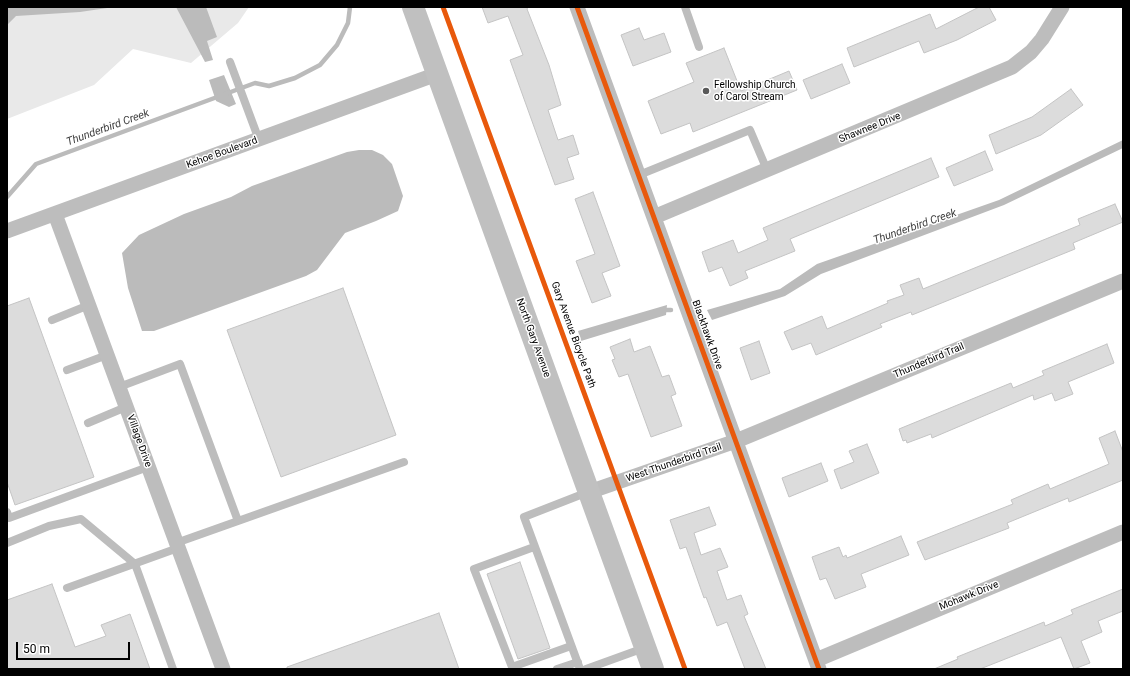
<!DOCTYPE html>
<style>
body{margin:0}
#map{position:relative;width:1130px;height:676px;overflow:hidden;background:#fff;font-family:Roboto,sans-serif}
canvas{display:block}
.frame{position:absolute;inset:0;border:8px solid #000;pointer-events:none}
.scale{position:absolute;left:16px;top:642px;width:114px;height:18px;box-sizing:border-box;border:2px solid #000;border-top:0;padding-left:5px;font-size:12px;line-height:14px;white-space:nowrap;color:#000;-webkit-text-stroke:3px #fff;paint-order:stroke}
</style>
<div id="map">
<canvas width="1130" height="676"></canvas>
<div class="frame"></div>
<div class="scale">50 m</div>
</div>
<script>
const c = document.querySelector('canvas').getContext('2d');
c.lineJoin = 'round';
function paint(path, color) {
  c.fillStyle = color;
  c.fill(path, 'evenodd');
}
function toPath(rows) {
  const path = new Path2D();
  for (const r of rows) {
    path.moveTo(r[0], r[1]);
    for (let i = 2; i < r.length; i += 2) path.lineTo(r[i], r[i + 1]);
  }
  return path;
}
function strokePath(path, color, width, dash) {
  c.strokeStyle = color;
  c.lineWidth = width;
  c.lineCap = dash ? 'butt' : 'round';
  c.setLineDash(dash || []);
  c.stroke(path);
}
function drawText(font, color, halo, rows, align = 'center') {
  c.font = font + ' Roboto,sans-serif';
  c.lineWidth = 3;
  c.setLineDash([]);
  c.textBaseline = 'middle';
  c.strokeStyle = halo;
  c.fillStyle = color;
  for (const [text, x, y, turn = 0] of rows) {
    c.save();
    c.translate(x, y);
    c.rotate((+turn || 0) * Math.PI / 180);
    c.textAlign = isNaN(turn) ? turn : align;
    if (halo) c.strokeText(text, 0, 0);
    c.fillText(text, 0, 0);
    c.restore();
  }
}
const green = toPath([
 [7,7,249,7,238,23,191,63,133,49,94,85,7,119]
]);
const water = toPath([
 [7,7,114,7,80,12,16,16,7,25],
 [176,7,206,7,217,37,207,41,213,60,205,62],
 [224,75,236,104,229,107,216,101,209,80],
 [1123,140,1123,148,1004,205,821,274,785,296,712,320,707,310,780,289,817,264,999,200],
 [359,150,372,150,383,155,392,164,403,196,398,211,376,221,345,233,317,270,306,276,154,331,142,331,128,288,122,253,139,235,184,214,231,197,252,186,347,152],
 [667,305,666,315,581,341,578,331]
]);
const stream = toPath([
 [7,197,36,164,255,83,269,86,295,78,320,65,337,45,348,23,350,7],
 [662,310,671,310]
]);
const building = toPath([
 [482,7,528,7,527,9,549,65,561,105,548,110,558,140,573,135,579,154,567,158,574,179,555,185,510,60,523,55,508,16,488,23,482,7],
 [979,7,989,7,996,20,957,40,924,53,919,41,854,67,847,48,930,14,936,29,979,7],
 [639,28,644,40,664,33,671,52,633,66,621,35,639,28],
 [724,48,741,91,789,71,797,90,693,132,690,123,661,134,648,101,694,82,686,63,724,48],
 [842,64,850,83,811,99,803,80,842,64],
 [1071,89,1083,105,1041,135,996,154,989,135,1032,117,1071,89],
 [985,151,993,170,954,186,946,168,985,151],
 [931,158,939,177,790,239,795,251,745,271,748,278,730,286,722,267,709,272,702,252,733,240,738,253,768,240,763,228,931,158],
 [593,192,620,266,602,273,611,296,592,303,576,261,595,254,575,199,593,192],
 [1115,204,1123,222,1073,243,1075,249,912,315,911,312,880,324,882,327,816,355,811,343,792,350,784,332,822,316,827,329,888,303,887,301,904,295,900,285,919,278,923,289,1080,225,1078,219,1115,204],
 [343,288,396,435,281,477,227,330,343,288],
 [29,298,94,477,15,505,7,482,7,306,29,298],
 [630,339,634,352,650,346,662,377,669,375,676,394,671,396,682,426,651,437,628,374,619,377,612,360,615,359,610,347,630,339],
 [759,341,770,373,751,380,740,348,759,341],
 [1107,344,1114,363,1068,382,1073,394,1055,401,1052,393,1034,400,1033,395,932,438,931,434,907,443,906,440,903,441,899,429,1011,383,1013,388,1044,375,1042,371,1107,344],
 [1115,431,1123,452,1123,480,1069,502,1068,498,1007,523,1009,528,925,560,917,542,1013,504,1011,500,1048,484,1050,489,1109,464,1099,438,1115,431],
 [867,444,879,473,841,489,834,470,854,462,849,451,867,444],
 [821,463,828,481,789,497,782,478,821,463],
 [709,507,716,525,694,533,701,555,720,548,728,567,717,571,727,600,741,595,748,614,744,616,766,669,745,669,727,622,717,626,706,597,704,598,686,547,680,549,670,520,709,507],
 [901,536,909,555,861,574,866,587,835,599,826,578,820,580,812,557,839,547,843,557,846,555,847,558,901,536],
 [520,562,550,648,518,659,487,574,520,562],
 [52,584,75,647,106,636,101,625,130,614,150,669,7,669,7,600,52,584],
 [1123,589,1123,611,1098,621,1102,632,1081,641,1090,663,1074,669,1061,637,980,669,934,669,958,659,957,657,1044,622,1045,626,1073,614,1071,610,1123,589],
 [439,613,459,669,287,669,287,667,439,613]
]);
const lane = toPath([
 [685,7,699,47],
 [230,62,259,140],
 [639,175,750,130,767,170],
 [52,320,89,305],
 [67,370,107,355],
 [119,387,180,364,238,521,404,462],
 [88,423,126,407],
 [7,512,9,518,148,467],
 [7,543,49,526,81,519,135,564,173,669],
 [176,543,238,521],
 [534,547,474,569,512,667,571,646],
 [67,588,178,548],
 [557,669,578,662],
 [580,669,524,517,588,492],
 [586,669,644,648]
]);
const street = toPath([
 [577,7,819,669],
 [55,214,223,669],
 [654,217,1012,67,1031,52,1042,39,1062,7],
 [7,231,437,74],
 [589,492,736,441,1123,281],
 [816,660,1123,532]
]);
const secondary = toPath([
 [413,7,653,669]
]);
const cycleway = toPath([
 [443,7,685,669],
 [577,7,819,669]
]);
const markers = [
 [706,91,4,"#595959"]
];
const poiNames = [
 ["Fellowship Church",714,85],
 ["of Carol Stream",714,97]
];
const streetNames = [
 ["Shawnee Drive",870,128,-22],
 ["Kehoe Boulevard",222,153,-20],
 ["Gary Avenue Bicycle Path",573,335,70],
 ["Blackhawk Drive",707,335,70],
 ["North Gary Avenue",533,338,70],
 ["Thunderbird Trail",929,361,-23],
 ["Village Drive",139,441,70],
 ["West Thunderbird Trail",674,463,-19],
 ["Mohawk Drive",969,596,-22]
];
const waterNames = [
 ["Thunderbird Creek",108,128,-20],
 ["Thunderbird Creek",915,227,-19]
];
paint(green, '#e9e9e9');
paint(water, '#bbb');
strokePath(stream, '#bbb', 4.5);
paint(building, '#dcdcdc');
strokePath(building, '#c4c4c4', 1);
strokePath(lane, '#bdbdbd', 8);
strokePath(street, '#bdbdbd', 15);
strokePath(secondary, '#c0c0c0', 22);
strokePath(cycleway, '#e8590c', 5);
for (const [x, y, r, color] of markers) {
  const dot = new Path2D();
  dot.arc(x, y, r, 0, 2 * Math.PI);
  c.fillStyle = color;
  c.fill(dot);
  strokePath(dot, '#fff', 1.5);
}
drawText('10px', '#000', '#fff', poiNames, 'left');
drawText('10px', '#000', '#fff', streetNames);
drawText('italic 11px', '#3f3f3f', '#fff', waterNames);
</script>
